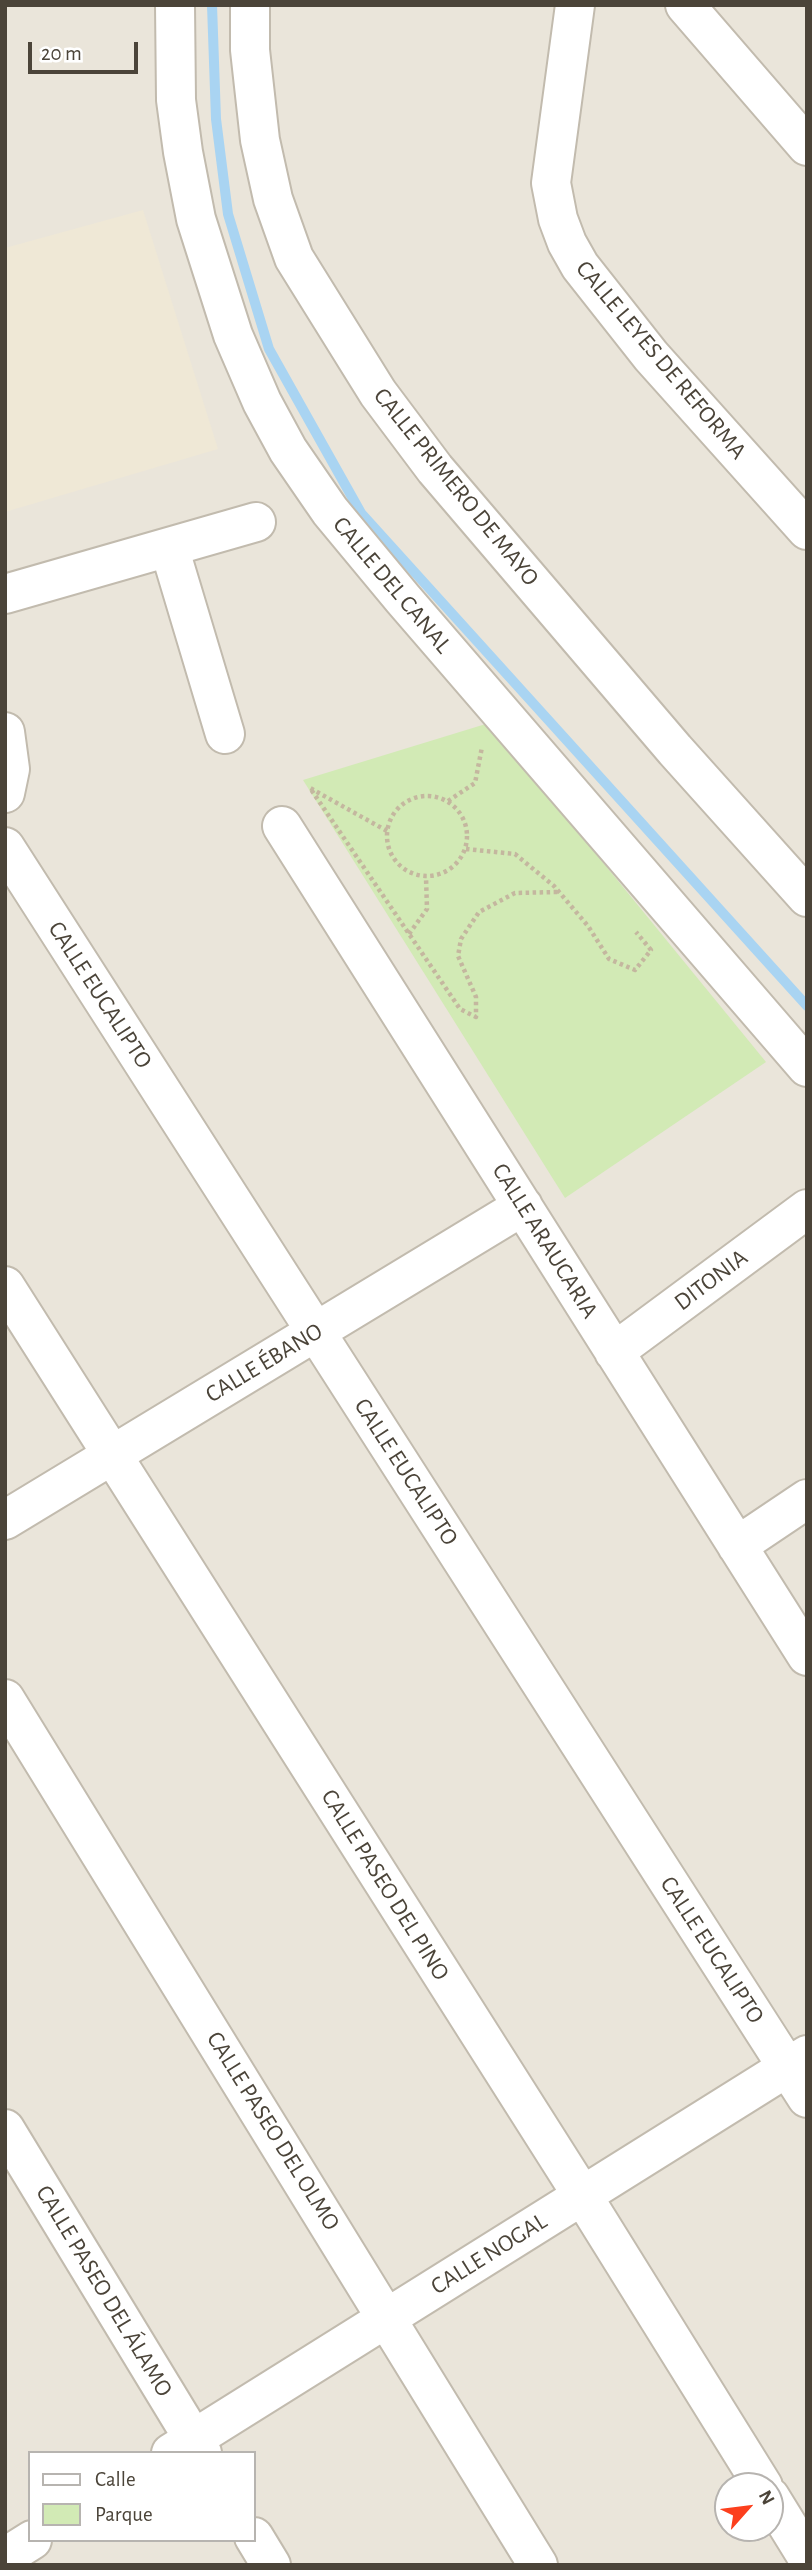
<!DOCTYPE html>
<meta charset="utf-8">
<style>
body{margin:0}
#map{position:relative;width:812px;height:2570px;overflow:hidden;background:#f6f3ec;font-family:"Alegreya Sans",sans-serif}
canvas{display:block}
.frame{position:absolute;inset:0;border:7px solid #4b4439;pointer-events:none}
.legend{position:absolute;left:28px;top:2451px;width:228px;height:91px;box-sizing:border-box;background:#fff;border:2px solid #b7b4b0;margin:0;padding:9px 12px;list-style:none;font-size:21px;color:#4b4439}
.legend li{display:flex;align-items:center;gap:14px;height:35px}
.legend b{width:35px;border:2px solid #b7b4b0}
.north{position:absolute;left:714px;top:2472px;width:70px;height:70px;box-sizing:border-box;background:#fff;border:2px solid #b7b4b0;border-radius:50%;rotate:62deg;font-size:19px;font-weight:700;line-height:28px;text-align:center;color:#4b4439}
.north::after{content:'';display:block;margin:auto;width:24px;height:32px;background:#fc3f1d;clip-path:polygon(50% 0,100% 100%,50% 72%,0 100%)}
.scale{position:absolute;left:28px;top:42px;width:110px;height:32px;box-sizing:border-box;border:4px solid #4b4439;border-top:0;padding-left:9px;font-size:21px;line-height:24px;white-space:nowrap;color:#4b4439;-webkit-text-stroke:5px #fff;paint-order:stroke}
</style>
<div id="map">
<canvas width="812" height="2570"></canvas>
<div class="frame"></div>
<ul class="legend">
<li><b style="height:9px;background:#fff"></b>Calle</li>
<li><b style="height:19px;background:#d2eab5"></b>Parque</li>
</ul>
<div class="north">N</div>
<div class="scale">20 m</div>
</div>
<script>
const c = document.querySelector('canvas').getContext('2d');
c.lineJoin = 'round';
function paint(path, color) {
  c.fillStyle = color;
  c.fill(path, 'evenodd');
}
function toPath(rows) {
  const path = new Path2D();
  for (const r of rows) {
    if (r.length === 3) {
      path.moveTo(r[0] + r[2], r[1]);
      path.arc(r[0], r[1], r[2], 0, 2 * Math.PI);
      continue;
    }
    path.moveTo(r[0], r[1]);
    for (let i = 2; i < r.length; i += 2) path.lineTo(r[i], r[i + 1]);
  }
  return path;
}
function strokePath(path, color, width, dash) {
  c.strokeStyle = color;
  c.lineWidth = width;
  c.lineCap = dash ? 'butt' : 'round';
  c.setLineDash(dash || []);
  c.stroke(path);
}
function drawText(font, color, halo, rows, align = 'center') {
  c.font = font + ' "Alegreya Sans",sans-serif';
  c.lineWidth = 6;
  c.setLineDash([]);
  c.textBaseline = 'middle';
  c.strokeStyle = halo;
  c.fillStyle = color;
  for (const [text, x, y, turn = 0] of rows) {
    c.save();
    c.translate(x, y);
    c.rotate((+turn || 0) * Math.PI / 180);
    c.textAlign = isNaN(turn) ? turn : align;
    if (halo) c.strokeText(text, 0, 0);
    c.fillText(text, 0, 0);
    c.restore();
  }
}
const residential = toPath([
 [5,5,807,5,807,2565,5,2565],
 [30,2453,254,2453,254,2540,30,2540],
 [728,2486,770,2486,770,2528,728,2528]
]);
const education = toPath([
 [143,210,218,449,5,512,5,248]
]);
const green = toPath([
 [489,723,766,1062,565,1198,303,780]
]);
const stream = toPath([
 [212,5,216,119,228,214,269,349,361,513,807,1006]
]);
const path = toPath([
 [427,836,40],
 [448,801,475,783,482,747],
 [387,831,310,788,460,1009,476,1017,476,997,458,956,461,939,479,912,515,893,559,892],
 [466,849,515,854,554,886,588,926,609,959,635,970,651,950,636,932],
 [409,934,427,909,426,877]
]);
const minor = toPath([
 [175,5,176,100,183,152,196,219,233,335,262,402,288,450,330,511,403,599,807,1067],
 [250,5,250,50,260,140,273,199,294,258,378,393,435,469,675,750,807,897],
 [575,5,551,183,558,219,567,243,580,266,651,356,807,530],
 [685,5,807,146],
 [169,547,225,734],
 [5,594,256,522],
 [5,732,10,769,5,793],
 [282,826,807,1656],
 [5,847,807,2098],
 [5,1286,582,2195,763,2486],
 [614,1352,807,1209],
 [5,1520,523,1206],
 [737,1546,807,1499],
 [5,1699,538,2565],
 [5,2129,202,2453],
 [171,2453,807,2055],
 [770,2497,807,2557],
 [254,2537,271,2565],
 [5,2557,32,2540]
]);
const streetNames = [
 ["CALLE LEYES DE REFORMA",661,360,50],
 ["CALLE PRIMERO DE MAYO",456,487,51],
 ["CALLE DEL CANAL",392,585,50],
 ["CALLE EUCALIPTO",100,995,57],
 ["CALLE ARAUCARIA",545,1241,58],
 ["DITONIA",711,1280,-37],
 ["CALLE ÉBANO",264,1363,-31],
 ["CALLE EUCALIPTO",406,1472,57],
 ["CALLE PASEO DEL PINO",385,1885,58],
 ["CALLE EUCALIPTO",712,1950,57],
 ["CALLE PASEO DEL OLMO",273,2131,58],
 ["CALLE NOGAL",489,2254,-32],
 ["CALLE PASEO DEL ÁLAMO",104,2291,59]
];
paint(residential, '#eae5da');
paint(education, '#efe8d6');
paint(green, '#d2eab5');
strokePath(stream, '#a9d4f2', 10);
strokePath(minor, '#c2bbae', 42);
strokePath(path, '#c4b79f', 4.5, [3.5, 3.5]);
strokePath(minor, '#fff', 38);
drawText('24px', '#4b4439', '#fff', streetNames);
</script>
